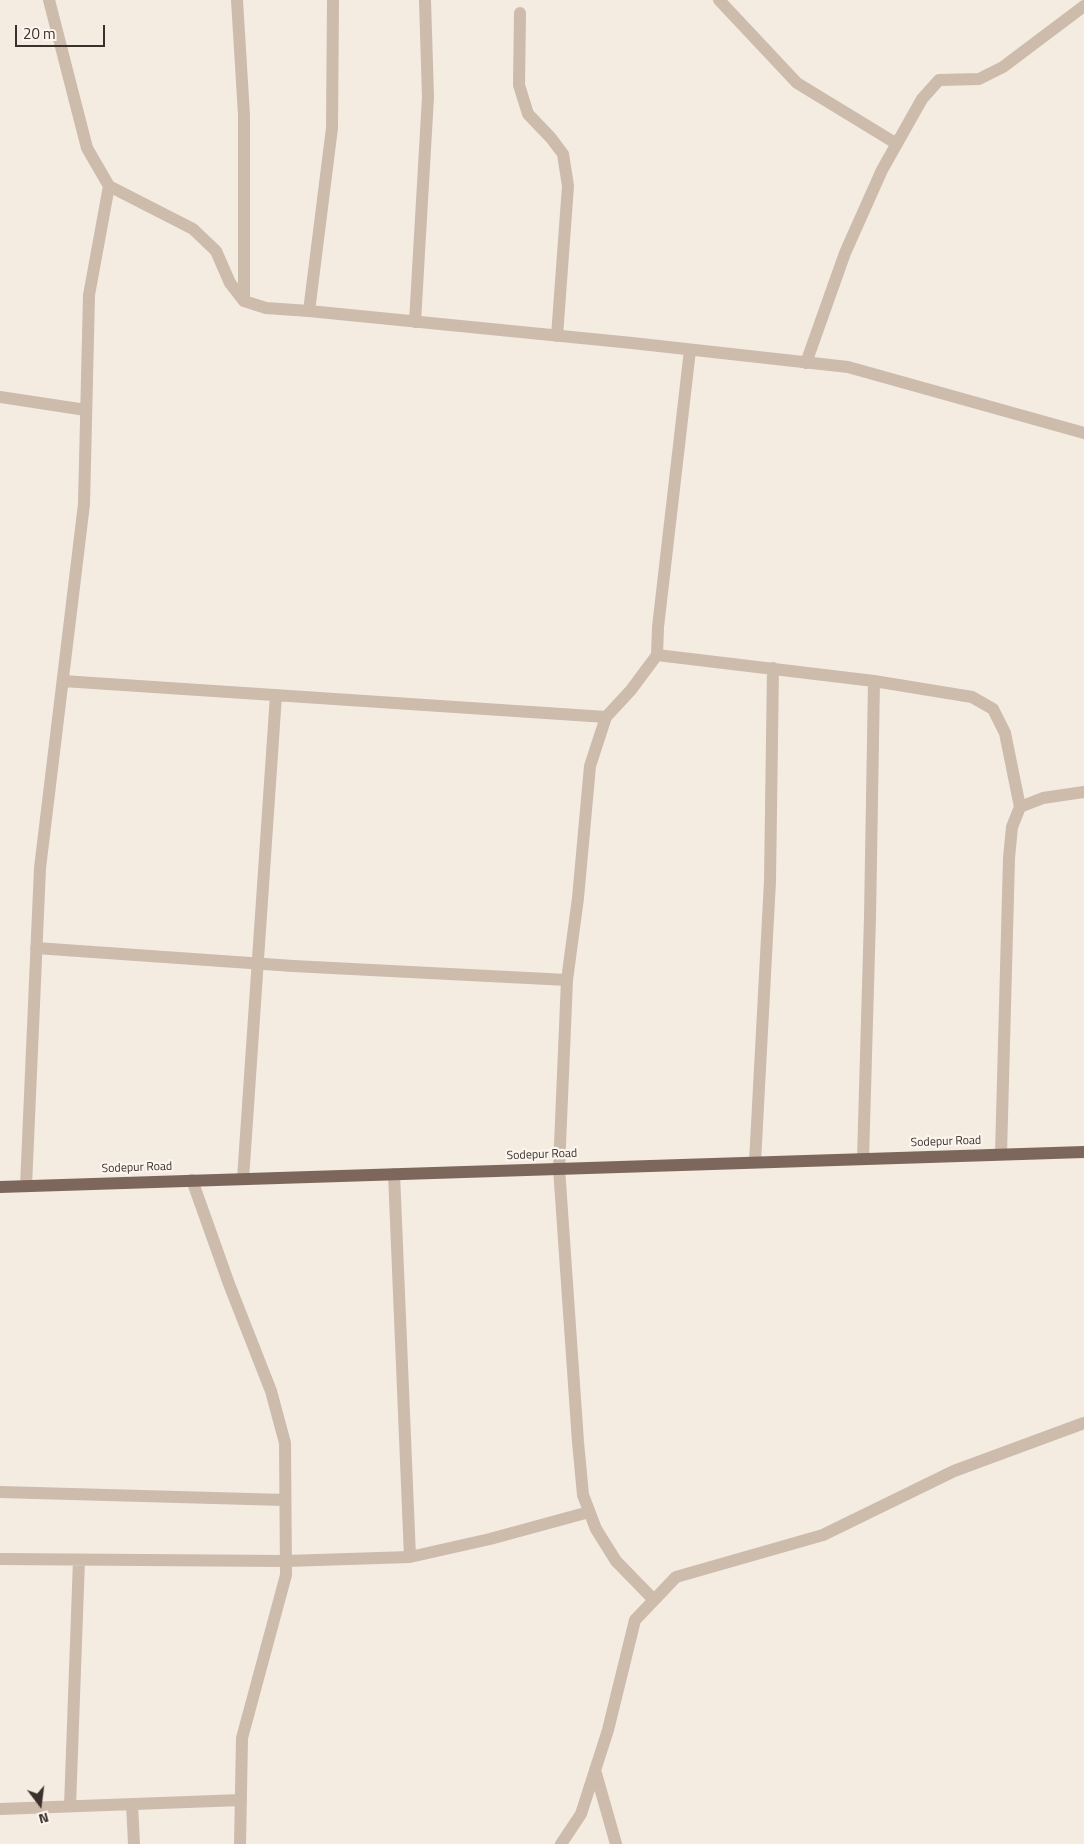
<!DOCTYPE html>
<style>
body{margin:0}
#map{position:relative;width:1084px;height:1844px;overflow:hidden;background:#f4ebe1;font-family:"Titillium Web",sans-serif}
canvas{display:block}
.north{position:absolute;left:15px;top:1779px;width:50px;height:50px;-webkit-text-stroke:4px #fbf5ee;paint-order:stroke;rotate:165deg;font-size:14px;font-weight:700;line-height:20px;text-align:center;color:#3b302b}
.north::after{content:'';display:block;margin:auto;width:18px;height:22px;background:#3b302b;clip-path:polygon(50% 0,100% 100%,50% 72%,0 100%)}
.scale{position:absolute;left:15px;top:25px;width:90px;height:22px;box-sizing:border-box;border:2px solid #3b302b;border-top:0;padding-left:6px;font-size:15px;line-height:18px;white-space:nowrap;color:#3b302b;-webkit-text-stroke:4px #fbf5ee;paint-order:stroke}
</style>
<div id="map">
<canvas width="1084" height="1844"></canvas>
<div class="north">N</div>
<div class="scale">20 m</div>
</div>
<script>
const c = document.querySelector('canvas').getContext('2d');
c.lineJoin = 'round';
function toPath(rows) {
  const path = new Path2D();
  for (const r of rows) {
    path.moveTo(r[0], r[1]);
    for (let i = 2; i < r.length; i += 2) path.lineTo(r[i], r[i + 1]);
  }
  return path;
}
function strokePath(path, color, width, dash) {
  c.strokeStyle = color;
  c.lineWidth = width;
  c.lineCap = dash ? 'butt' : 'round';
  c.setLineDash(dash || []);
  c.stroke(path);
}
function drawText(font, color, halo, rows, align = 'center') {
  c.font = font + ' "Titillium Web",sans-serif';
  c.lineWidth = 4.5;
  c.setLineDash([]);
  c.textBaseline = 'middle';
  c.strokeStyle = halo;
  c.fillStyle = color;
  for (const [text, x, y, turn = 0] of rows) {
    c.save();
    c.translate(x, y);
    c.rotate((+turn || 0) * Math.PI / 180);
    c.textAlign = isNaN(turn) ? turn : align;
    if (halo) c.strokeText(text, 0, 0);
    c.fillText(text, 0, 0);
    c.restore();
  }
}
const minor = toPath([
 [49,0,87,148,109,186,193,229,216,251,230,283,244,301,266,308,309,311,632,343,848,367,1084,433],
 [237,0,244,115,244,301],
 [719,0,797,83,897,144],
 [520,13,519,85,528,114,551,138,563,154,568,186,557,336],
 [309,311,332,128,333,0],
 [415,322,428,97,425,0],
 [806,363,845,253,882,170,922,99,939,80,979,79,1003,67,1084,6],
 [0,397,86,410],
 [657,655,874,681,972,697,993,709,1005,733,1020,807],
 [63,681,606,717],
 [36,948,293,966,567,980],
 [1001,1154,1009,858,1012,827,1020,807,1043,798,1084,792],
 [863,1159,870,917,874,681],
 [755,1162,770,881,773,668],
 [394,1174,410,1557],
 [243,1179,276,695],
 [192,1180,229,1284,271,1391,285,1443,286,1575,242,1738,240,1844],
 [26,1186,40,868,84,504,89,295,109,186],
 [0,1492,285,1500],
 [0,1559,286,1561,410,1557,490,1539,589,1512],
 [654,1600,616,1561,596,1529,583,1495,578,1442,559,1168,567,980,578,898,590,766,606,717,631,690,657,655,658,627,690,350],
 [595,1770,616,1844],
 [132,1804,134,1844],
 [70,1806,79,1560],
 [0,1809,241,1800],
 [561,1844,581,1814,608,1730,635,1620,676,1577,823,1535,954,1471,1084,1423]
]);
const major = toPath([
 [0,1187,1084,1152]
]);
const streetNames = [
 ["Sodepur Road",946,1142,-2],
 ["Sodepur Road",542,1155,-2],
 ["Sodepur Road",137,1168,-2]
];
strokePath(minor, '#cdbbac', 12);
strokePath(major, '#7d675c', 12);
drawText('12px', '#3b302b', '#fbf5ee', streetNames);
</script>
